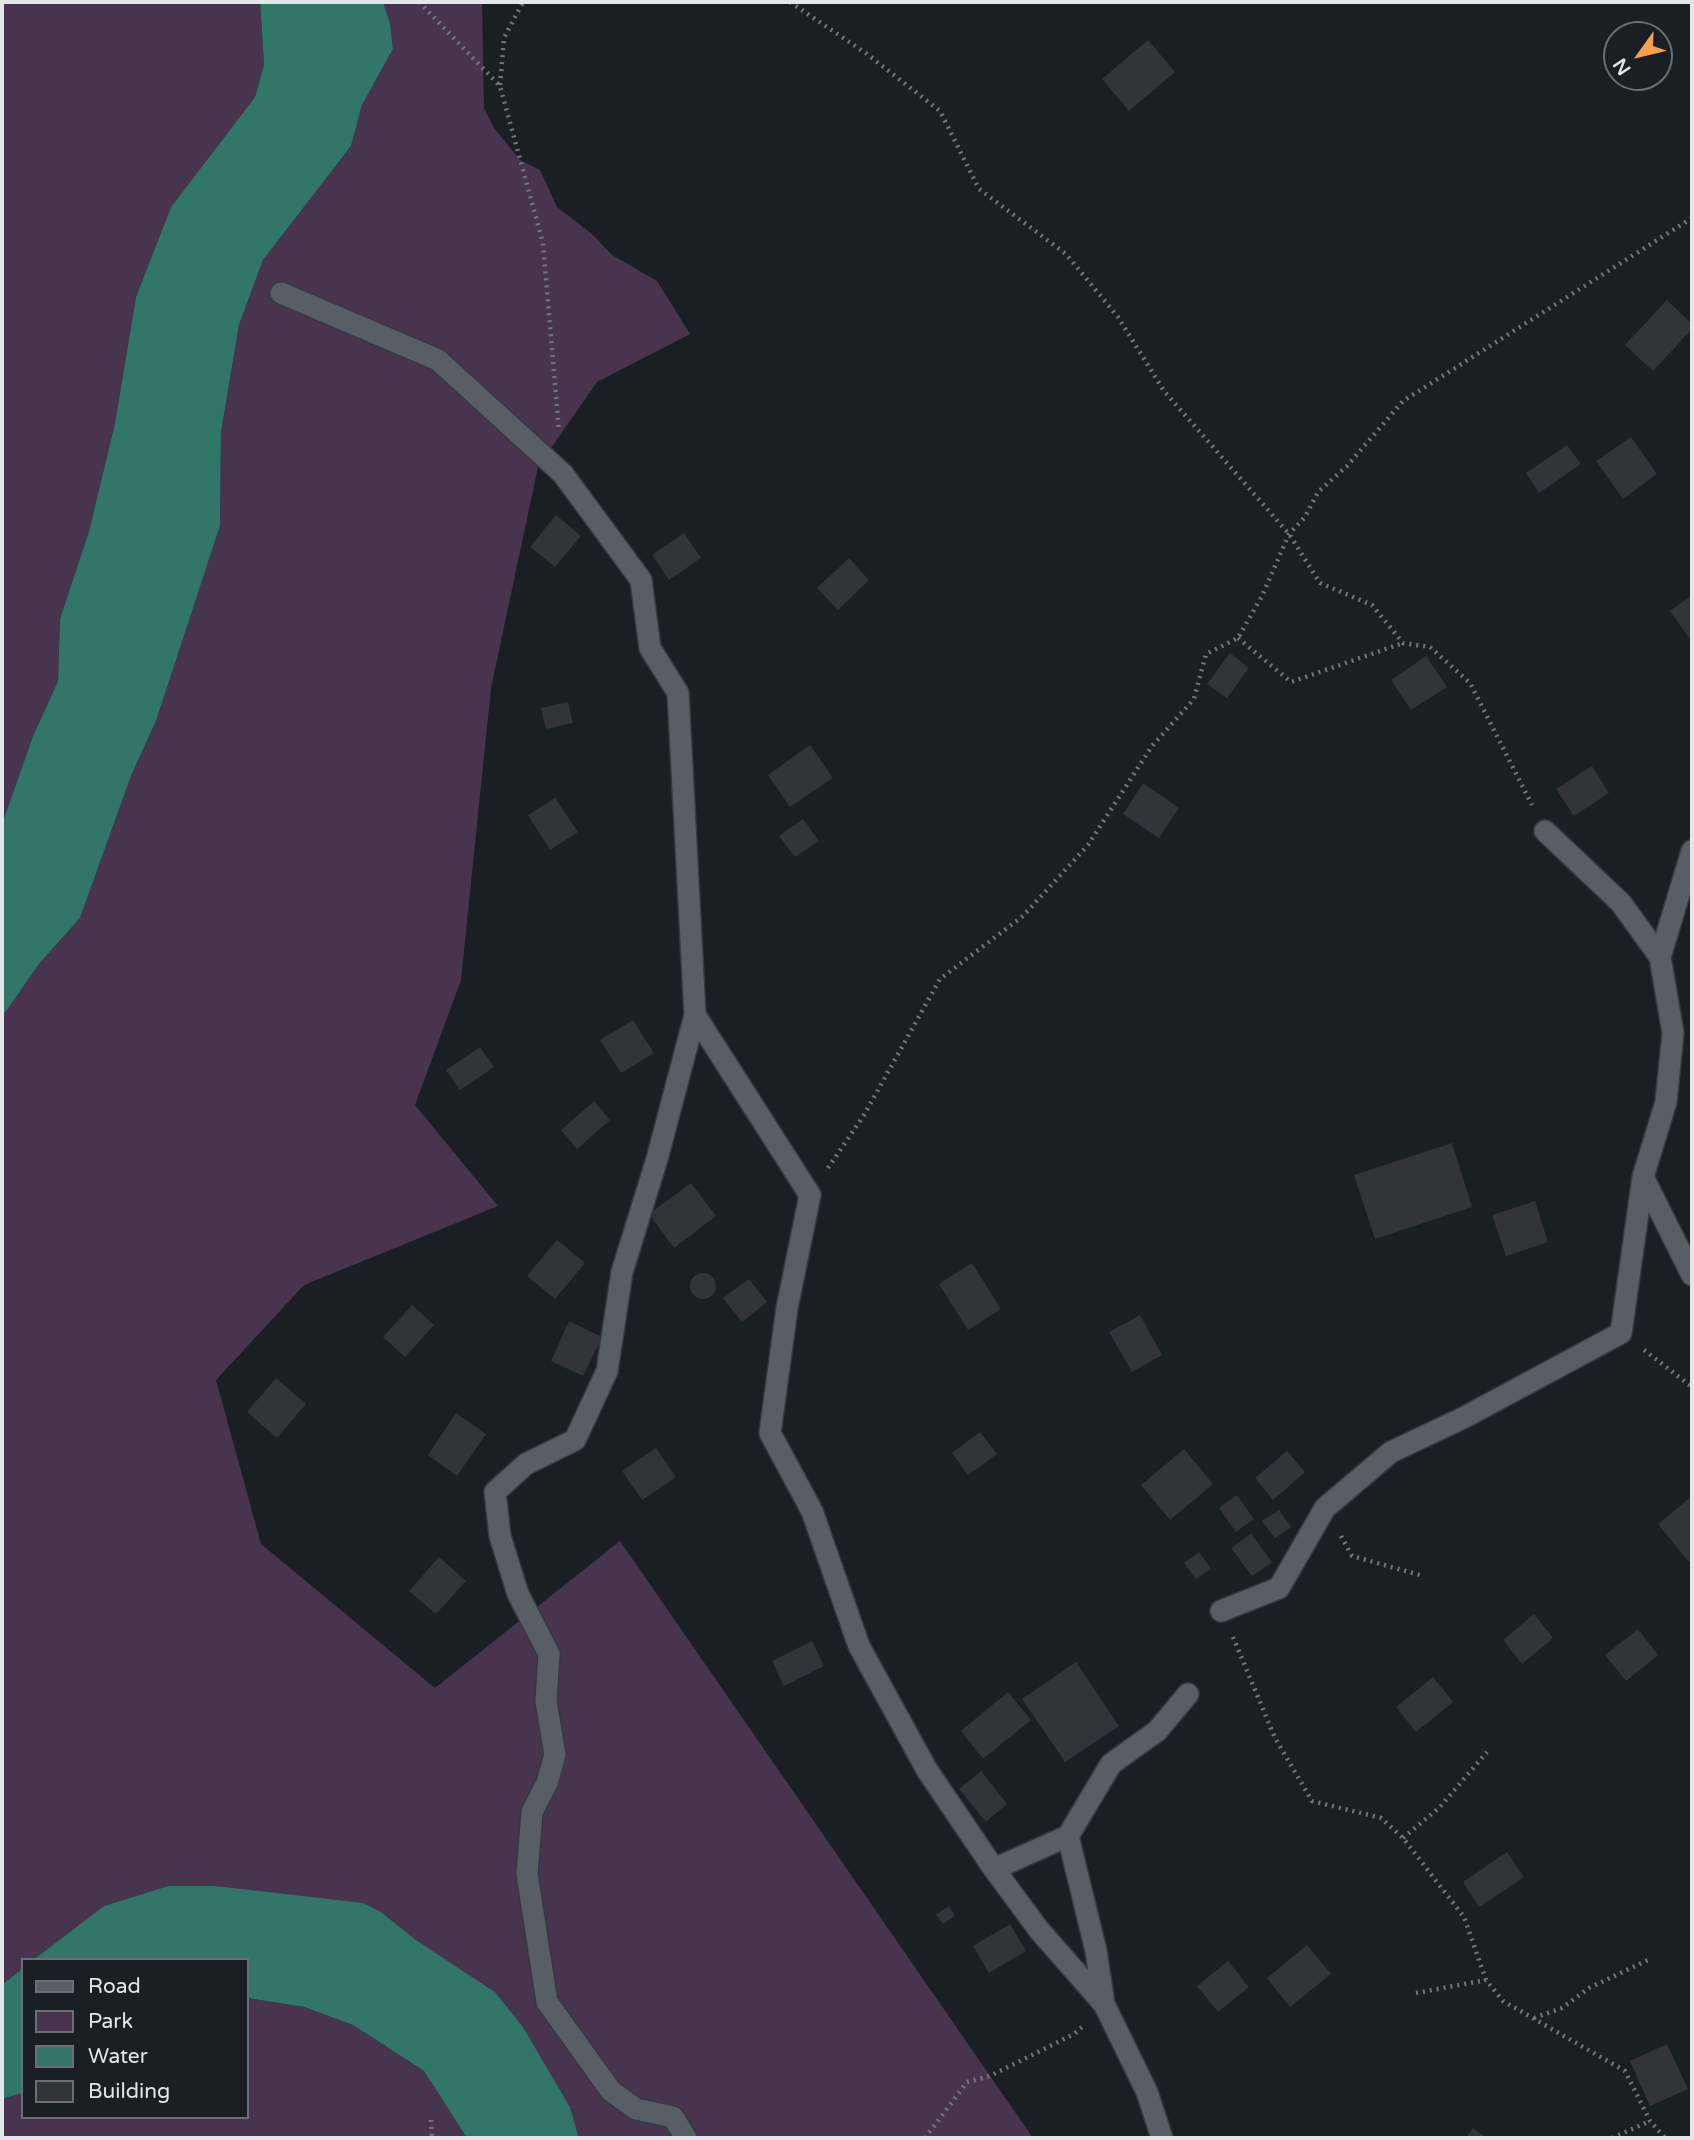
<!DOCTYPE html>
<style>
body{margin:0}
#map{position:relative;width:1694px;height:2140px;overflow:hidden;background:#191f25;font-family:"Varela Round",sans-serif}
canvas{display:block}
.frame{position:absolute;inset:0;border:4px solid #e3e7ec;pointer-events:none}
.legend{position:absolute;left:21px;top:1958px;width:228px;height:161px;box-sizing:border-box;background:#191f25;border:2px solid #6a6f75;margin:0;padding:9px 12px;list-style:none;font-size:21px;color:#e3e7ec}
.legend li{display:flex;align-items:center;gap:14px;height:35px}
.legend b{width:35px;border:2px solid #6a6f75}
.north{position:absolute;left:1603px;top:21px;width:70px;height:70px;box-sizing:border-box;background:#191f25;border:2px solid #6a6f75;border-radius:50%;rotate:236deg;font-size:19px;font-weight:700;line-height:28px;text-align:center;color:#e3e7ec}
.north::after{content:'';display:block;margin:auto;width:24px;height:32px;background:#f9a04c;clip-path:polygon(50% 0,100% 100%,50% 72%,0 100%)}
</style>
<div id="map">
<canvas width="1694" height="2140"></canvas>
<div class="frame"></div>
<ul class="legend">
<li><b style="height:9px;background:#575e66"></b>Road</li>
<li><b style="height:19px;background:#48344f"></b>Park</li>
<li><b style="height:19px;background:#327569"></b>Water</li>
<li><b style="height:19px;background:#33333c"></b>Building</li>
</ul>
<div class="north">N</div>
</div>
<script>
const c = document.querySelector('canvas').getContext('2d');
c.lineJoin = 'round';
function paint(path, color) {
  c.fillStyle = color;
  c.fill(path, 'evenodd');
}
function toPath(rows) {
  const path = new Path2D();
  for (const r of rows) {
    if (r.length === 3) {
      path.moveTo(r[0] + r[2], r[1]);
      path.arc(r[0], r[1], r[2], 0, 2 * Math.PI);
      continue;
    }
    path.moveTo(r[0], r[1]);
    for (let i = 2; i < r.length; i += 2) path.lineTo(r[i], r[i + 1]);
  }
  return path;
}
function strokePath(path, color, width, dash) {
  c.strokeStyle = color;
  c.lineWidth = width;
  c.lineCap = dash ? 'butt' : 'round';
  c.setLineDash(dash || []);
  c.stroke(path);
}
const green = toPath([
 [2,2,260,2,264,65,255,97,171,207,136,297,115,423,89,531,60,619,58,681,33,736,2,824],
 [383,2,482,2,484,108,494,128,520,160,540,170,557,207,592,234,612,255,657,281,690,334,597,382,538,467,491,688,461,980,415,1105,498,1206,304,1285,216,1380,261,1544,435,1688,620,1541,1033,2138,579,2138,570,2107,523,2027,495,1992,416,1940,381,1912,215,1886,168,1886,104,1906,33,1960,23,1960,23,1968,2,1985,2,1017,39,964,80,918,131,776,156,721,220,526,221,432,239,325,263,260,351,146,362,105,393,49,390,23],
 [247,1998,304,2007,353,2025,424,2071,467,2138,2,2138,2,2099,23,2093,23,2117,247,2117]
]);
const water = toPath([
 [260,2,383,2,390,23,393,49,362,105,351,146,263,260,239,325,221,432,220,526,156,721,131,776,80,918,39,964,2,1017,2,824,33,736,58,681,60,619,89,531,115,423,136,297,171,207,255,97,264,65],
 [168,1886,215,1886,363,1903,381,1912,416,1940,495,1992,523,2027,570,2107,579,2138,467,2138,424,2071,353,2025,304,2007,247,1998,247,1960,33,1960,104,1906],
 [23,1968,23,2093,2,2099,2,1985]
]);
const building = toPath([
 [1148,40,1175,72,1129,111,1102,79],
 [1667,300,1692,324,1692,329,1653,371,1625,345],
 [1631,437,1657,474,1623,499,1596,461],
 [1567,445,1581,464,1539,493,1526,473],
 [556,515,581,536,555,567,530,547],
 [684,533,701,558,669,580,652,555],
 [849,558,869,580,838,610,817,588],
 [1692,595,1692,642,1670,611],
 [1230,653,1249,668,1227,698,1207,684],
 [1426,656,1447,687,1411,710,1391,680],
 [568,702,573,723,546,729,541,708],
 [810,745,833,778,790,807,768,775],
 [1592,766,1609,793,1574,816,1556,789],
 [1143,783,1179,808,1159,838,1123,814],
 [555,798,578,832,550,850,528,815],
 [803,819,819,841,795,857,779,836],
 [633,1020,654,1053,621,1073,600,1040],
 [480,1047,494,1067,460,1090,446,1070],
 [594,1101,610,1120,577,1149,561,1130],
 [1452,1143,1472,1207,1375,1239,1354,1175],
 [691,1183,716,1216,674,1248,649,1214],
 [1535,1201,1548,1242,1506,1256,1492,1215],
 [557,1240,585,1263,555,1299,527,1276],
 [972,1263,1001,1309,968,1330,939,1284],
 [703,1286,13],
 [749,1279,767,1302,742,1322,723,1298],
 [412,1305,434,1325,405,1357,383,1337],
 [1140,1315,1162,1355,1132,1372,1109,1332],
 [569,1321,602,1337,583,1376,551,1361],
 [276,1378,306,1404,277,1438,247,1412],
 [456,1413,486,1434,457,1476,428,1455],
 [980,1432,997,1454,968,1475,952,1453],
 [656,1448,676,1477,642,1500,622,1471],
 [1184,1449,1213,1484,1170,1520,1141,1485],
 [1287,1451,1305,1472,1273,1500,1255,1478],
 [1237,1495,1254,1519,1236,1532,1219,1508],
 [1692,1496,1692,1559,1689,1562,1658,1524],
 [1279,1510,1291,1527,1275,1538,1262,1521],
 [1251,1534,1272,1562,1252,1576,1231,1548],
 [1199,1552,1211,1569,1196,1579,1184,1563],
 [439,1557,466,1581,436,1614,409,1591],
 [1534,1614,1553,1638,1522,1664,1503,1640],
 [1638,1629,1658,1655,1626,1681,1605,1655],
 [812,1641,824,1666,784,1686,772,1661],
 [1076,1662,1119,1726,1065,1762,1022,1699],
 [1433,1677,1453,1702,1416,1732,1396,1707],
 [1008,1692,1031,1720,983,1759,961,1731],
 [981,1771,1007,1804,986,1822,959,1789],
 [1507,1852,1524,1877,1479,1907,1463,1882],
 [949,1906,955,1916,943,1924,936,1915],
 [1010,1924,1026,1951,989,1973,973,1946],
 [1307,1945,1331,1974,1290,2007,1267,1978],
 [1228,1961,1249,1987,1218,2012,1197,1986],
 [1667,2044,1688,2089,1650,2106,1630,2061],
 [1473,2128,1486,2138,1466,2138]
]);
const path = toPath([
 [419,2,500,86,543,243,559,431],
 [790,2,867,54,940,111,979,189,1066,254,1118,317,1164,391,1289,534,1320,583,1372,605,1403,643,1430,647,1470,683,1532,805],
 [500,85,504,38,523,2],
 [1238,638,1291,682,1403,643],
 [828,1168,864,1115,940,979,1023,916,1088,845,1152,746,1194,699,1206,654,1238,638,1262,596,1289,534,1305,517,1318,492,1347,466,1403,401,1692,218],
 [1644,1350,1692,1387],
 [1341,1536,1352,1556,1420,1575],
 [1233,1637,1275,1738,1312,1801,1381,1818,1403,1838,1464,1917,1486,1980,1503,2001,1625,2071,1650,2121,1665,2138],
 [1403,1838,1439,1808,1487,1752],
 [1416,1993,1486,1980],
 [1534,2018,1562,2008,1589,1988,1648,1960],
 [431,2120,432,2138],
 [925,2138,967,2082,990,2076,1074,2034,1082,2027],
 [1612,2138,1650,2121]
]);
const street = toPath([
 [281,293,438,360,563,474,641,580,650,648,678,693,695,1015,810,1195,787,1308,770,1433,812,1511,859,1646,927,1770,994,1869,1039,1930,1104,2004,1147,2092,1162,2138],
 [1545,831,1621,903,1660,957,1673,1033,1666,1102,1643,1177,1692,1275],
 [1660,957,1692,851],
 [1221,1611,1279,1588,1325,1508,1391,1452,1463,1418,1621,1333,1643,1177],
 [994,1869,1068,1836],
 [1104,2004,1096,1951,1068,1836,1111,1764,1157,1731,1188,1694],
 [686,2138,673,2117,636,2109,611,2091,547,2002,527,1874,532,1812,547,1783,555,1755,546,1701,549,1654,518,1594,500,1536,495,1492,526,1464,575,1440,607,1371,622,1272,657,1159,695,1015]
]);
paint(green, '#48344f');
paint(water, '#327569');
paint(building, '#33333c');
strokePath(street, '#353a3f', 24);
strokePath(path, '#72777d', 4.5, [2, 5]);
strokePath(street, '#575e66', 21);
</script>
